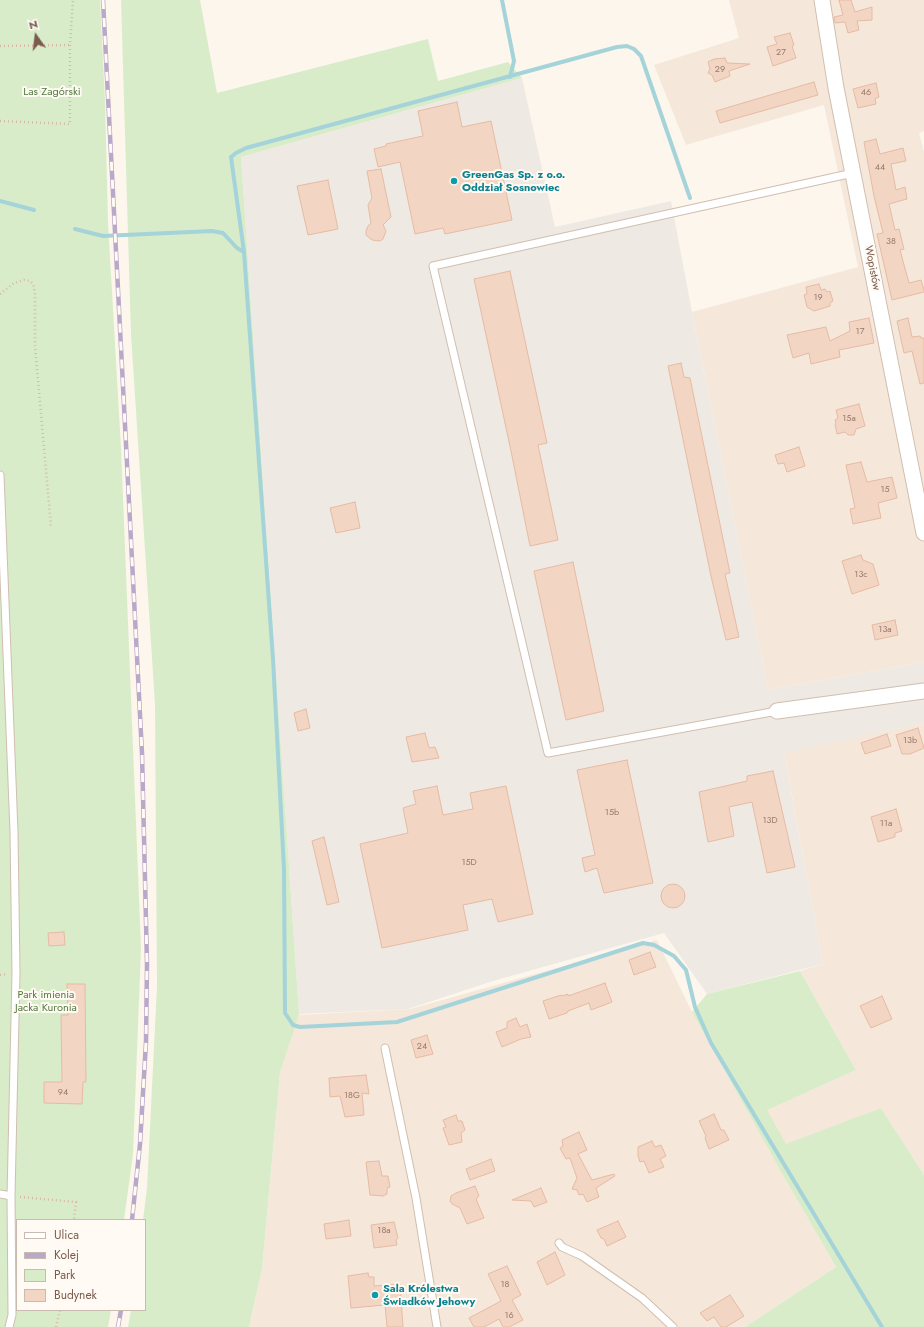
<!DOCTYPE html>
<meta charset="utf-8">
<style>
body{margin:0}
#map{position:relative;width:924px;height:1327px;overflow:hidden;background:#fdf6ec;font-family:Jost,sans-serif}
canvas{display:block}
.legend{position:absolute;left:16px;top:1219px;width:130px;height:92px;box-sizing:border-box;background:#fffaf3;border:1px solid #cabbb1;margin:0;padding:5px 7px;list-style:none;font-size:12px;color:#7a5c4d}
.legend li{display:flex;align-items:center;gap:8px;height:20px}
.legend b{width:20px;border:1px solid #cabbb1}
.north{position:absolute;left:16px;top:16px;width:40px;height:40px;-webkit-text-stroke:3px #fffaf3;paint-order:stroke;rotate:346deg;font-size:11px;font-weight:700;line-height:16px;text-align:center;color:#7a5c4d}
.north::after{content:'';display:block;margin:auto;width:14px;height:18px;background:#7a5c4d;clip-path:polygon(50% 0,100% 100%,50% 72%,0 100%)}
</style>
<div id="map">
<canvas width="924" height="1327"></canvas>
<ul class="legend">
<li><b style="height:5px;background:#fff"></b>Ulica</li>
<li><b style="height:5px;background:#b9a8c9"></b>Kolej</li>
<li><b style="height:11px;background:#d8ecc9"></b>Park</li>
<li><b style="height:11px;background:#f3d5c3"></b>Budynek</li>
</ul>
<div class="north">N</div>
</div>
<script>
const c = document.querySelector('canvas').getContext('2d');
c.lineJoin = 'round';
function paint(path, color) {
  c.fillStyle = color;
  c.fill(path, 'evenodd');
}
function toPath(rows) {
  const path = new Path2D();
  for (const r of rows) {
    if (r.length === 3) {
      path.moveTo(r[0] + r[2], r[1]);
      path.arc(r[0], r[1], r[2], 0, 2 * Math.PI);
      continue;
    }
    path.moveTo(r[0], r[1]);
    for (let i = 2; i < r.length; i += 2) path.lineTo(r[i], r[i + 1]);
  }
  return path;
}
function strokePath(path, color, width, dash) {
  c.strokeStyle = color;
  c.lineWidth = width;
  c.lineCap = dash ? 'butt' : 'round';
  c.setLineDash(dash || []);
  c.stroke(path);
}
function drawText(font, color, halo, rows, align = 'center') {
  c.font = font + ' Jost,sans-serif';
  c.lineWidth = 4;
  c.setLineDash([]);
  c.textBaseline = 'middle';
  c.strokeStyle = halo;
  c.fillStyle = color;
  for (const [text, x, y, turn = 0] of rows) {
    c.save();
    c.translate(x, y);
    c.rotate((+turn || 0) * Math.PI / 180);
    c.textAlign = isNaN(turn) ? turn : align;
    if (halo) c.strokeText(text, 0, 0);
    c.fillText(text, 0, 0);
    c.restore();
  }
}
const residential = toPath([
 [729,0,924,0,924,131,919,133,924,152,924,662,768,690,692,312,858,267,824,105,686,145,654,65,739,38],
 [924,723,924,1175,881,1108,786,1145,766,1110,856,1070,800,971,823,964,784,752],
 [657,940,692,1012,781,1172,836,1267,745,1327,249,1327,262,1269,280,1073,298,1015,410,1009]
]);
const industrial = toPath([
 [522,78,555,227,671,201,692,312,768,690,924,662,924,723,784,753,823,964,707,994,664,933,493,981,408,1009,299,1014,241,157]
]);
const green = toPath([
 [0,0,100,0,105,100,108,223,121,448,141,948,133,1154,124,1220,17,1220,17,1310,111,1310,108,1327,0,1327],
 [121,0,200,0,217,93,428,39,438,81,508,62,522,78,241,157,299,1014,280,1073,262,1269,249,1327,128,1327,131,1310,145,1310,145,1220,143,1220,147,1188,157,987,155,704,131,334],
 [800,971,856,1070,767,1110,786,1144,881,1108,924,1175,924,1327,745,1327,836,1267,781,1172,692,1012,707,994]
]);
const stream = toPath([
 [502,0,514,61,510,77],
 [690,198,641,56,634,49,627,46,617,47,246,148,236,153,231,157,244,252,273,659,284,869,285,1013,293,1025,300,1027,397,1022,643,943,654,945,674,956,686,970,695,1007,711,1043,882,1327],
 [0,201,34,210],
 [75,229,103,236,212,231,223,233,237,248,244,252]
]);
const building = toPath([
 [839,0,851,0,855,12,872,7,872,20,857,21,859,30,848,33,845,22,835,23,834,17,843,15,839,0],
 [790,33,794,45,792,46,796,58,773,66,767,47,777,44,774,37,790,33],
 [725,58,727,63,750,64,729,71,730,76,715,82,712,75,708,73,710,69,708,62,714,59,725,58],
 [814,82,818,95,720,123,716,111,814,82],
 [876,83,879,97,875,99,876,104,858,108,853,89,876,83],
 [457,102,462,127,491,121,512,220,445,234,443,228,415,234,400,162,378,167,374,149,386,146,386,144,423,136,418,111,457,102],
 [876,139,880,154,903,148,906,161,891,164,896,190,905,187,907,199,889,204,895,230,899,229,904,249,900,250,909,283,921,280,924,290,924,292,892,300,877,234,883,233,874,196,864,142,876,139],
 [381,169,391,217,383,225,386,231,383,239,380,241,372,240,366,235,366,231,368,226,371,223,368,205,372,198,367,171,381,169],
 [328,180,338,229,308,235,297,186,328,180],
 [510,271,547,443,538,445,558,540,530,546,511,451,474,279,510,271],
 [819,284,821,290,825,289,827,292,830,291,833,301,830,303,830,306,814,311,807,307,804,295,807,294,806,287,819,284],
 [869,318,874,343,839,350,840,357,811,364,809,353,793,358,787,335,826,327,830,341,850,331,849,322,869,318],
 [908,318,912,337,920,336,921,338,924,338,924,383,920,384,912,351,904,353,897,321,908,318],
 [681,363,684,377,690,378,730,573,725,574,739,637,726,640,711,576,668,366,681,363],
 [859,404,865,426,856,429,854,435,848,435,845,432,837,434,835,424,836,423,835,420,838,418,836,410,859,404],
 [799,447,805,466,787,472,784,463,778,464,775,455,799,447],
 [861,462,867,482,892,477,897,498,878,503,881,518,853,524,850,509,855,508,846,465,861,462],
 [355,502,360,528,336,533,330,508,355,502],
 [861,555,863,560,873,564,879,585,852,594,842,561,861,555],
 [573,562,604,711,566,720,534,571,573,562],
 [895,620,898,635,875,640,872,625,895,620],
 [306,709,310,728,298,731,294,713,306,709],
 [918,728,924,748,910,754,902,754,896,735,918,728],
 [425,733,429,748,435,747,439,758,412,762,406,737,425,733],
 [887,734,891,746,865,754,861,743,887,734],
 [627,760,653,883,604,893,597,868,585,872,582,858,595,855,577,770,627,760],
 [773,771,795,867,767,873,752,802,729,807,734,836,708,842,699,792,747,781,747,776,773,771],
 [437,786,443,815,473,809,470,793,506,786,533,914,498,922,492,899,463,905,468,930,382,948,360,844,408,833,403,808,416,804,413,791,437,786],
 [896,809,902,831,895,833,895,837,878,842,871,817,896,809],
 [324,837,339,902,327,905,312,841,324,837],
 [673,896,12],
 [64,932,65,945,49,946,48,933,64,932],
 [650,952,656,967,634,975,629,960,650,952],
 [605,983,612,1002,591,1010,589,1003,568,1011,567,1013,549,1019,543,1001,561,995,562,996,568,994,568,996,605,983],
 [67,984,85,984,86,1082,83,1082,82,1104,44,1103,44,1082,62,1082,61,1015,68,1015,67,984],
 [882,996,892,1019,871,1028,860,1006,882,996],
 [516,1018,520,1027,527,1024,531,1037,521,1039,502,1047,496,1032,507,1028,507,1022,516,1018],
 [427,1035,433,1054,416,1058,411,1040,427,1035],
 [366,1075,369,1094,362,1093,364,1115,345,1117,340,1096,330,1097,329,1078,366,1075],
 [714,1114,721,1130,724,1130,729,1140,709,1149,705,1138,706,1136,699,1121,714,1114],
 [456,1115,458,1121,462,1121,465,1130,461,1133,462,1142,449,1145,443,1128,446,1127,443,1120,456,1115],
 [579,1132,587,1150,578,1154,592,1180,614,1174,615,1176,596,1188,599,1197,587,1202,583,1194,579,1195,577,1190,572,1189,577,1178,570,1158,566,1159,560,1148,563,1146,562,1140,579,1132],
 [652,1141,655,1147,661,1145,666,1156,660,1159,664,1167,649,1173,644,1161,640,1162,638,1156,638,1147,652,1141],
 [491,1159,495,1171,470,1180,466,1169,491,1159],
 [379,1161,382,1176,388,1176,390,1187,387,1188,387,1194,383,1196,370,1195,366,1162,379,1161],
 [475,1186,479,1196,476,1199,484,1218,467,1224,460,1208,452,1204,450,1201,451,1196,456,1193,475,1186],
 [541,1188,547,1202,534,1207,531,1201,512,1200,541,1188],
 [349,1220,351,1236,326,1239,324,1224,349,1220],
 [618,1221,626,1237,607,1246,604,1239,601,1238,597,1230,618,1221],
 [394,1222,398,1238,396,1240,397,1245,374,1248,371,1225,394,1222],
 [555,1252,565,1275,547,1285,537,1262,555,1252],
 [507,1266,521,1295,512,1300,523,1320,509,1327,503,1327,499,1319,484,1327,474,1327,469,1318,501,1301,488,1274,507,1266],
 [368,1273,369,1277,374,1277,374,1286,400,1284,403,1327,387,1327,385,1305,351,1308,348,1276,368,1273],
 [730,1295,744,1316,726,1327,721,1327,714,1317,707,1321,700,1313,730,1295]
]);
const path = toPath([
 [0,46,70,45],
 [0,121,70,124,70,45,73,0],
 [0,294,14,283,24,280,30,281,33,284,35,292,35,346,51,527],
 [0,975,7,974],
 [20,1197,76,1202,74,1220],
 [56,1327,60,1310]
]);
const lane = toPath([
 [0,475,14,832,16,973,11,1196,12,1315,9,1327],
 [777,711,548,753,433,266,853,173],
 [385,1048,416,1198,437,1327],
 [0,1194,11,1196],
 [559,1243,562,1247,582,1256,642,1298,673,1327]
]);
const street = toPath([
 [822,0,836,88,924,533],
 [777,711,924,691]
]);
const rail = toPath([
 [103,0,142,753,147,964,146,1042,140,1144,132,1220],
 [118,1327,121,1310]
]);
const markers = [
 [454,181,4,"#0f9aa8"],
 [375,1295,4,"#0f9aa8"]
];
const numberNames = [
 ["27",781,53],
 ["29",720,70],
 ["46",866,93],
 ["44",880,168],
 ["38",891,242],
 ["19",818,298],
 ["17",860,332],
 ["15a",849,419],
 ["15",885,490],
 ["13c",861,575],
 ["13a",885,630],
 ["13b",910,741],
 ["15b",612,813],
 ["13D",770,821],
 ["11a",886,824],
 ["15D",469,863],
 ["24",422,1047],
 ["94",63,1093],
 ["18G",352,1096],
 ["18a",384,1231],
 ["18",505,1285],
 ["16",509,1316]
];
const parkNames = [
 ["Las Zagórski",52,92],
 ["Park imienia",46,995],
 ["Jacka Kuronia",46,1008]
];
const cultureNames = [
 ["GreenGas Sp. z o.o.",462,175],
 ["Oddział Sosnowiec",462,188],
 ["Sala Królestwa",383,1289],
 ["Świadków Jehowy",383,1302]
];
const streetNames = [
 ["Wopistów",872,268,79]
];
paint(residential, '#f5e8da');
paint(industrial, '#efe9e4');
paint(green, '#d8ecc9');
strokePath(stream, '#a5d3da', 4);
paint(building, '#f3d5c3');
strokePath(building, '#e6bba3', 1);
strokePath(lane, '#d1beb0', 9);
strokePath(street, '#d1beb0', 17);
strokePath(path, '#d9b8a5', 2.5, [1, 3]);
strokePath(lane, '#fff', 7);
strokePath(street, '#fff', 15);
strokePath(rail, '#b9a8c9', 4.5);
strokePath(rail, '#fffaf3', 3, [9]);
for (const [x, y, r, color] of markers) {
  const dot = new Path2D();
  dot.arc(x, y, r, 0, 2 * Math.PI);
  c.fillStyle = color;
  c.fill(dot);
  strokePath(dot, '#fffaf3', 1.5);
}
drawText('9px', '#987a6a', null, numberNames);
drawText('11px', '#537a41', '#fffaf3', parkNames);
drawText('bold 11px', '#0d838f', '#fffaf3', cultureNames, 'left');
drawText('11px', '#7a5c4d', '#fffaf3', streetNames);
</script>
